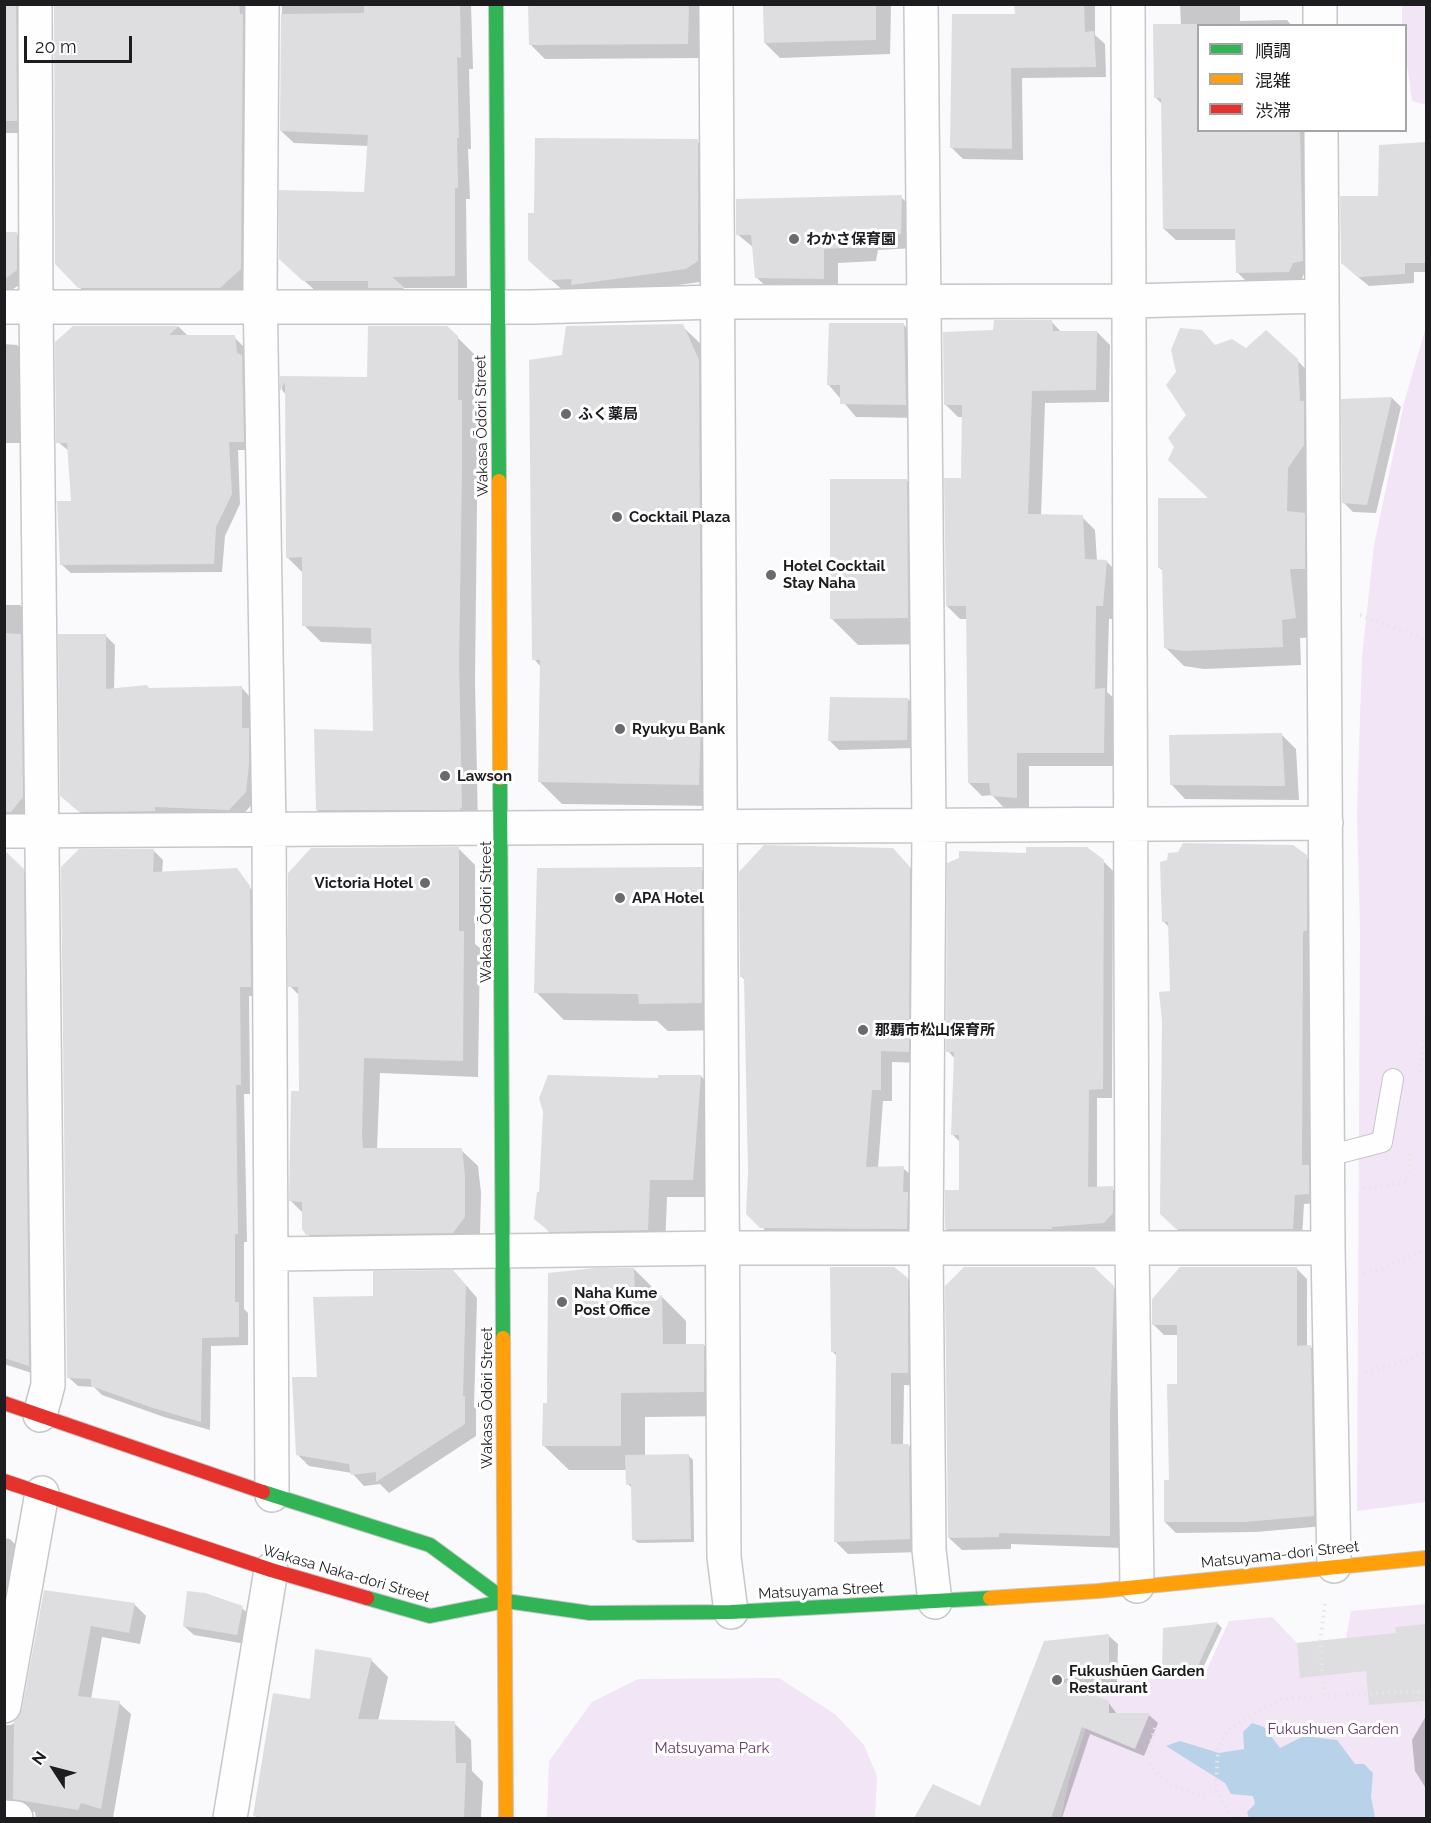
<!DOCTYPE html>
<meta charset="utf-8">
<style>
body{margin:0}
#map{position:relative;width:1431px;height:1823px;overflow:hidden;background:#fafafd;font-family:Raleway,"Noto Sans JP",sans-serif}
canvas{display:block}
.frame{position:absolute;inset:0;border:6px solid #1d1d20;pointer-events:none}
.legend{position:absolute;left:1197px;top:24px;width:210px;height:108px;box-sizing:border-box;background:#fff;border:2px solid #a5a5a6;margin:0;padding:8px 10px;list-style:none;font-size:18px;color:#1d1d20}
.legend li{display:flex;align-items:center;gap:12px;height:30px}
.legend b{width:30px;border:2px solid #a5a5a6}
.north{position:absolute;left:24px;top:1739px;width:60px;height:60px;-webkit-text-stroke:4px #fff;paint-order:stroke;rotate:306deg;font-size:16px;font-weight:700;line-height:24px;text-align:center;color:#1d1d20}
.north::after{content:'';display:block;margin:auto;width:21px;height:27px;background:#1d1d20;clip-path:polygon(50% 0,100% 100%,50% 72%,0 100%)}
.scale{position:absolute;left:24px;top:36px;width:108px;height:27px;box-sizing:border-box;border:3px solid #1d1d20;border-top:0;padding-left:8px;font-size:18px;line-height:21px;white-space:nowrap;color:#1d1d20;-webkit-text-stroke:4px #fff;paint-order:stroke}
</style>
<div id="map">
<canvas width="1431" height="1823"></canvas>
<div class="frame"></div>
<ul class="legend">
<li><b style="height:8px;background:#30b455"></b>順調</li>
<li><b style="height:8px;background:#ff9f0a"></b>混雑</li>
<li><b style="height:8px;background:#e5322d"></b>渋滞</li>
</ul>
<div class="north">N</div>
<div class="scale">20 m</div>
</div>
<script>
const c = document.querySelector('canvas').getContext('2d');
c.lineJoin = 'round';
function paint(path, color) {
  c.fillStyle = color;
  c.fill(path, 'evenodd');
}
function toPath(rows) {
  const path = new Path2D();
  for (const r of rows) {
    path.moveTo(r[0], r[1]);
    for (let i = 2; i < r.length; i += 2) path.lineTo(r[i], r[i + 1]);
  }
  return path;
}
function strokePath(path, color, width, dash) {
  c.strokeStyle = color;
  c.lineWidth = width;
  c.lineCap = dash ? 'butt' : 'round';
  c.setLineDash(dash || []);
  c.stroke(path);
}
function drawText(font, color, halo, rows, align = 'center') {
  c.font = font + ' Raleway,"Noto Sans JP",sans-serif';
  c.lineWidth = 6;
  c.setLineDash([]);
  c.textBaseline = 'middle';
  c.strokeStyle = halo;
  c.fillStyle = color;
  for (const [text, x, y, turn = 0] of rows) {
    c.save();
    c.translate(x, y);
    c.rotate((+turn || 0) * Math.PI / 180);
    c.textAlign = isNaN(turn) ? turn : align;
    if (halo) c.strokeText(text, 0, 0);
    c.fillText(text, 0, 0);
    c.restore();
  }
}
const green = toPath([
 [1402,5,1426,5,1426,105,1412,101,1406,57,1406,26,1402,25],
 [1426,327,1426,1502,1357,1511,1360,930,1357,812,1362,657,1374,545,1405,399],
 [1426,1604,1426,1818,1061,1818,1069,1780,1101,1682,1204,1676,1229,1621,1272,1617,1297,1643,1346,1638,1351,1611],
 [779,1678,835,1714,864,1745,877,1776,875,1818,547,1818,549,1761,592,1702,638,1679]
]);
const water = toPath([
 [1252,1723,1264,1727,1280,1748,1304,1736,1337,1740,1355,1764,1364,1764,1373,1773,1371,1797,1375,1817,1249,1818,1247,1812,1255,1804,1253,1796,1231,1794,1225,1783,1166,1746,1180,1741,1219,1753,1244,1749,1243,1732]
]);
const shadow = toPath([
 [4,4,33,4,28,133,4,133],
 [55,4,260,4,253,281,233,300,92,300,56,263],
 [282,4,471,4,473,69,469,69,471,149,468,149,470,199,466,199,467,288,403,288,414,300,317,292,293,271,366,193,369,146,294,143,281,131],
 [530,4,706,4,703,58,545,59,530,44],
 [765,4,891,5,890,54,780,58,765,43],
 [1015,4,1095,4,1095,35,1105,44,1106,77,1022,78,1023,160,963,159,952,148,1016,16],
 [1180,4,1240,4,1240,21,1287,20,1292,26,1198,26,1198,130,1310,130,1314,272,1304,274,1300,282,1248,283,1237,272,1237,240,1176,240,1164,229,1162,104,1155,97,1181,25],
 [697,141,711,154,711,274,700,282,586,298,565,292,543,273,535,215],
 [1426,144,1426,272,1414,272,1414,283,1369,286,1352,272,1379,198,1380,146],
 [901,197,915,211,915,248,878,250,876,261,838,263,838,292,771,291,756,277,754,248,737,234],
 [4,233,16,233,26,243,26,280,9,292,4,292],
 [1051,321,1062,333,1097,332,1110,345,1109,402,1045,403,1041,516,1082,517,1095,530,1097,561,1106,561,1119,574,1116,619,1109,619,1107,692,1118,702,1117,766,1029,766,1029,811,1005,809,992,795,982,796,969,783,967,619,960,619,947,606,963,480,963,417,958,417,945,404,994,332],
 [904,325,918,339,920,418,856,417,828,384],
 [682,326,705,348,720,806,562,804,540,782,541,667,534,659],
 [74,327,179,327,188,336,234,337,243,346,252,450,238,450,240,504,225,536,222,572,71,573,61,564,72,502,69,451,58,442],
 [457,337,474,354,474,414,478,418,475,681,478,824,334,827,317,810,375,732,373,644,321,642,304,625,303,573,287,557,286,395,282,390,282,378,369,379],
 [4,344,17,345,26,354,27,443,4,443],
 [1216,346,1297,360,1316,380,1322,464,1306,487,1306,516,1323,533,1314,637,1300,638,1301,665,1204,669,1184,666,1165,647,1164,572,1160,568,1211,500,1188,415],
 [1392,398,1401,407,1376,513,1353,512,1344,503,1343,400],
 [906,480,932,506,934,644,858,645,832,619],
 [4,605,20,605,30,615,32,807,21,822,4,824],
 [106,636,115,645,114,690,241,687,250,697,250,732,257,739,255,801,239,819,90,820,71,805],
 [908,699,917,709,915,748,839,750,830,741],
 [1282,735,1296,749,1299,800,1185,799,1171,784],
 [458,848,475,865,475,944,480,948,478,1077,380,1073,377,1149,461,1150,478,1166,481,1193,480,1234,469,1248,324,1250,303,1229,303,1213,291,1201,301,1092,300,996,290,986],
 [153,850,163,860,162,873,236,870,254,893,260,996,249,996,250,1094,244,1094,247,1242,244,1242,244,1309,248,1313,248,1345,211,1346,210,1430,164,1417,102,1395,94,1387,78,1386,68,1377],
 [4,851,33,880,38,1375,4,1364],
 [1306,857,1316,866,1312,942,1311,1169,1317,1176,1318,1203,1304,1204,1302,1238,1186,1238,1161,1213,1171,993,1169,927,1164,922],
 [904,861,921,880,920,1063,892,1062,892,1101,883,1101,878,1168,903,1168,915,1179,918,1240,774,1239,748,1213,749,1172,745,980,741,976],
 [1103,861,1113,871,1112,1098,1097,1098,1097,1188,1112,1188,1122,1197,1122,1222,1113,1232,956,1238,946,1229,961,1191,960,1142,953,1135,955,1059,948,1051],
 [701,869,729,896,730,1030,668,1031,657,1021,564,1020,536,992],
 [701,1076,718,1094,710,1197,667,1197,665,1248,554,1237,536,1218,660,1080],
 [1296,1268,1307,1279,1307,1347,1311,1347,1321,1358,1324,1526,1256,1532,1176,1533,1165,1522,1178,1385,1179,1335,1164,1335,1153,1324],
 [634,1269,686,1321,686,1345,704,1345,728,1370,729,1416,645,1417,645,1457,689,1456,693,1460,694,1542,638,1543,633,1539,632,1488,628,1484,627,1470,569,1470,544,1446,549,1404],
 [907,1279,920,1292,921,1386,904,1385,903,1446,909,1446,922,1459,923,1552,848,1554,835,1541,837,1356,832,1351],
 [465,1284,477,1298,474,1407,476,1409,476,1436,389,1493,380,1484,364,1486,352,1473,309,1466,297,1454,319,1379,374,1297],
 [1113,1287,1126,1299,1122,1548,1011,1544,1011,1549,962,1550,949,1538],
 [4,1538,10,1539,22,1551,4,1672],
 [45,1592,134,1604,146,1616,140,1644,102,1637,91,1699,119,1703,131,1714,113,1818,36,1818,35,1812,18,1810,4,1814,4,1725,11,1725,20,1719,24,1710],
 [242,1608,252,1617,246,1644,194,1635,184,1626],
 [1218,1624,1222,1628,1201,1672,1168,1675,1164,1670,1164,1630],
 [1426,1625,1426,1666,1409,1667,1397,1628],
 [1109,1636,1118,1644,1117,1684,1073,1688,1108,1702,1117,1714,1149,1715,1158,1723,1144,1756,1090,1734,1062,1818,916,1818,934,1786,980,1808,1045,1642],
 [371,1660,388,1677,378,1721,454,1723,471,1740,472,1771,483,1782,481,1818,257,1818,255,1815,312,1701],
 [1426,1716,1426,1787,1425,1787,1415,1771,1412,1740]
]);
const building = toPath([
 [4,4,16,4,17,121,4,121],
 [54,4,239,4,240,14,243,14,241,269,220,288,78,288,55,264],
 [364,4,460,4,461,58,457,57,459,138,457,138,458,188,455,188,455,276,392,277,405,288,368,288,368,281,303,281,279,259,279,190,364,192,368,135,280,131,281,14,364,13],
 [528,4,689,4,688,44,529,45],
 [763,4,876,4,876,40,764,43],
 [1014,4,1084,4,1085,32,1094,31,1096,67,1011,68,1012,149,950,148,952,14,1015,14],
 [1153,24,1198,24,1198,130,1300,130,1303,261,1293,263,1289,272,1236,273,1235,229,1163,229,1161,98,1154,98],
 [535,138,698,139,698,261,686,269,571,285,572,279,550,280,528,260,528,213,534,213],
 [1426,142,1426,263,1405,263,1405,274,1358,277,1341,263,1340,196,1378,196,1379,145],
 [902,195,901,234,865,236,862,247,824,249,824,279,755,278,751,235,736,235,736,199],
 [4,232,17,232,17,270,4,280],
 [994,320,1052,320,1053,331,1097,331,1096,390,1032,391,1028,514,1083,515,1085,559,1107,560,1103,606,1096,606,1095,689,1105,688,1104,753,1017,753,1017,798,991,796,989,783,968,783,966,606,946,606,944,478,961,478,962,405,944,405,943,332,993,330],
 [829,323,904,323,906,405,840,404,840,385,827,385],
 [683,324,699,360,701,721,699,785,538,782,540,660,532,660,529,360,562,355,566,326],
 [73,326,179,326,169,335,235,335,237,353,242,355,244,442,229,442,232,494,216,527,214,564,60,565,57,501,71,501,67,443,56,443,55,342],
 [368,326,447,326,458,336,458,400,462,400,462,470,459,663,462,807,459,810,316,810,314,729,373,731,371,628,302,626,302,557,286,558,285,382,280,391,280,376,367,377],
 [1180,328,1202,330,1215,345,1232,339,1246,348,1266,330,1298,359,1300,401,1304,401,1304,445,1288,468,1287,511,1305,513,1305,569,1290,569,1296,618,1282,620,1283,647,1184,651,1164,648,1162,568,1158,568,1158,498,1208,498,1168,460,1174,447,1168,438,1186,415,1166,385,1176,372,1171,350],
 [1392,397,1367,505,1342,503,1341,399],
 [830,479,907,479,908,618,830,619],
 [4,633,21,634,23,797,11,812,4,812],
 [58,634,106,634,106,689,147,685,149,688,242,686,242,728,249,728,249,764,246,792,229,810,155,807,155,811,80,812,60,796],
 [830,697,908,698,907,740,828,741],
 [1282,733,1285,786,1170,785,1169,735],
 [1183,843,1293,845,1307,855,1307,930,1303,932,1302,1165,1309,1165,1309,1194,1295,1195,1293,1229,1176,1229,1160,1214,1162,1021,1159,992,1170,991,1168,922,1162,922,1160,862,1167,860,1168,853,1178,852],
 [764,845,893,848,910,867,909,1052,881,1051,881,1090,872,1090,866,1167,904,1166,903,1192,908,1192,907,1229,760,1228,746,1214,748,1172,744,977,740,977,739,872],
 [459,847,459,931,464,931,463,1061,364,1058,362,1136,363,1148,462,1148,465,1176,465,1217,453,1233,306,1235,302,1229,302,1202,289,1201,291,1091,299,1091,298,987,288,987,288,873,311,848],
 [1026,847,1087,847,1104,860,1103,1089,1089,1090,1088,1187,1113,1186,1113,1213,1104,1223,1051,1227,1053,1229,945,1229,945,1190,959,1190,959,1135,951,1135,954,1052,946,1052,947,863,959,858,959,851,1026,853],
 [79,849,154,849,153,872,237,868,250,886,251,987,240,987,241,1085,236,1085,238,1234,235,1234,235,1302,239,1302,239,1337,202,1338,201,1422,153,1408,91,1386,91,1379,67,1378,61,867],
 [4,850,24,869,29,1366,4,1358],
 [702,867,702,1003,639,1004,638,994,534,993,537,868],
 [548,1075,658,1078,658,1075,701,1075,693,1180,650,1180,648,1230,550,1232,534,1219,537,1192,539,1192,543,1112,539,1098],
 [830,1267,894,1267,908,1278,908,1373,891,1373,891,1444,909,1444,910,1539,834,1542,836,1352,831,1352],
 [964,1267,1094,1267,1114,1286,1110,1414,1110,1536,999,1533,999,1537,948,1538,945,1286],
 [1180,1267,1297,1267,1297,1346,1311,1345,1314,1516,1244,1522,1164,1522,1164,1480,1169,1480,1167,1384,1177,1384,1177,1325,1152,1325,1152,1299],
 [595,1268,634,1268,635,1297,662,1295,663,1344,704,1344,704,1392,621,1393,621,1446,542,1446,543,1403,547,1403,548,1273],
 [453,1270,466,1285,463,1396,465,1396,465,1424,376,1482,376,1472,351,1475,349,1464,296,1455,292,1377,317,1377,313,1297,373,1296,373,1271],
 [689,1454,691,1539,632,1540,631,1484,626,1485,625,1455],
 [44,1590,135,1603,129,1633,91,1626,78,1696,120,1701,101,1809,81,1803,78,1810,13,1799,14,1721,22,1709],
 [187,1591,205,1593,243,1606,237,1635,183,1626],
 [1218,1622,1197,1668,1162,1671,1163,1628],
 [1426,1624,1426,1701,1369,1705,1366,1671,1300,1678,1297,1643,1396,1633,1395,1627],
 [1109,1634,1109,1675,1058,1680,1109,1701,1109,1713,1150,1713,1135,1749,1082,1727,1051,1818,914,1818,933,1784,980,1806,1044,1641],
 [315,1649,372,1658,358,1719,455,1721,456,1763,466,1763,464,1818,270,1818,253,1816,273,1693,310,1699]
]);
const path = toPath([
 [1360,615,1426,640],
 [1420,1072,1426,1022],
 [1363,1189,1407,1182,1411,1150],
 [1364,1273,1382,1269,1426,1249],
 [1366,1373,1415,1357,1426,1350],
 [1325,1604,1320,1641,1325,1696,1426,1691],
 [1417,1691,1418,1707,1426,1707],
 [1155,1728,1148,1754,1154,1771,1171,1785,1202,1796,1216,1790],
 [1232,1818,1216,1790,1218,1749,1227,1730,1280,1699,1325,1696]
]);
const lane = toPath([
 [1328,1156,1382,1142,1393,1079]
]);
const street = toPath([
 [35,4,36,307,48,1385,40,1415],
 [262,4,260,288,269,830,272,1495],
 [716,4,724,1557,731,1612],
 [921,4,929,827,926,1249,929,1550,935,1602],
 [1128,4,1132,1247,1137,1586],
 [1320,4,1320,26],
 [1321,130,1328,1248,1334,1566],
 [4,307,532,307,717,302,1130,301,1322,296],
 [4,831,1326,823],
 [272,1254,722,1248,1328,1248],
 [4,1706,42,1493],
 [4,1817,16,1818],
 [230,1818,271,1570]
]);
const fast = toPath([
 [496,4,499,481],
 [500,778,503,1338],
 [263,1492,430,1545,506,1601],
 [367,1598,430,1616,506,1601,590,1613,731,1612,990,1598]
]);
const slow = toPath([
 [499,481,500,778],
 [503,1338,506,1818],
 [990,1598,1098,1591,1426,1558]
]);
const jam = toPath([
 [4,1403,263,1492],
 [4,1481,271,1570,367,1598]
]);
const markers = [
 [794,239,6,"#6a6a6d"],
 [566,414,6,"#6a6a6d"],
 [617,517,6,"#6a6a6d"],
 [771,575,6,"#6a6a6d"],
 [620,729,6,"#6a6a6d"],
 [445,776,6,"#6a6a6d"],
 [425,883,6,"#6a6a6d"],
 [620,898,6,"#6a6a6d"],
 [863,1030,6,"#6a6a6d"],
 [562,1302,6,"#6a6a6d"],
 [1057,1680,6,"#6a6a6d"]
];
const poiNames = [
 ["わかさ保育園",806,239],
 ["ふく薬局",578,414],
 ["Cocktail Plaza",629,517],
 ["Hotel Cocktail",783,566],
 ["Stay Naha",783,583],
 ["Ryukyu Bank",632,729],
 ["Lawson",457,776],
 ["Victoria Hotel",413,883,"right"],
 ["APA Hotel",632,898],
 ["那覇市松山保育所",875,1030],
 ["Naha Kume",574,1293],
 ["Post Office",574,1310],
 ["Fukushūen Garden",1069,1671],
 ["Restaurant",1069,1688]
];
const streetNames = [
 ["Wakasa Ōdōri Street",482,426,-91],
 ["Wakasa Ōdōri Street",486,912,-90],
 ["Wakasa Ōdōri Street",487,1398,-90],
 ["Matsuyama-dori Street",1280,1555,-6],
 ["Wakasa Naka-dori Street",346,1574,16],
 ["Matsuyama Street",821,1591,-3]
];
const parkNames = [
 ["Fukushuen Garden",1333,1729],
 ["Matsuyama Park",712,1748]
];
paint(green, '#f2e5f5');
paint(water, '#b8d3e9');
paint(shadow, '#0003');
paint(building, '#dedee1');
strokePath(lane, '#c7c7c9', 22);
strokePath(street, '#c7c7c9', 36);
strokePath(fast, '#c7c7c9', 16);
strokePath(slow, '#c7c7c9', 16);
strokePath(jam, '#c7c7c9', 16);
strokePath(path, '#e6e6e7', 4, [1.5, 4.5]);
strokePath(lane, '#fefeff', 20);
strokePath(street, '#fefeff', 33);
strokePath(fast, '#30b455', 14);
strokePath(slow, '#ff9f0a', 14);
strokePath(jam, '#e5322d', 14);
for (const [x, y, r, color] of markers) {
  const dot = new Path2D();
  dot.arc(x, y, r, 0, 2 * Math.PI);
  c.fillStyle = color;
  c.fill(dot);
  strokePath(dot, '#fff', 2);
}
drawText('bold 15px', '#1d1d20', '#fff', poiNames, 'left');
drawText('15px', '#1d1d20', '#fff', streetNames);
drawText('15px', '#633968', '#fff', parkNames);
</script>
